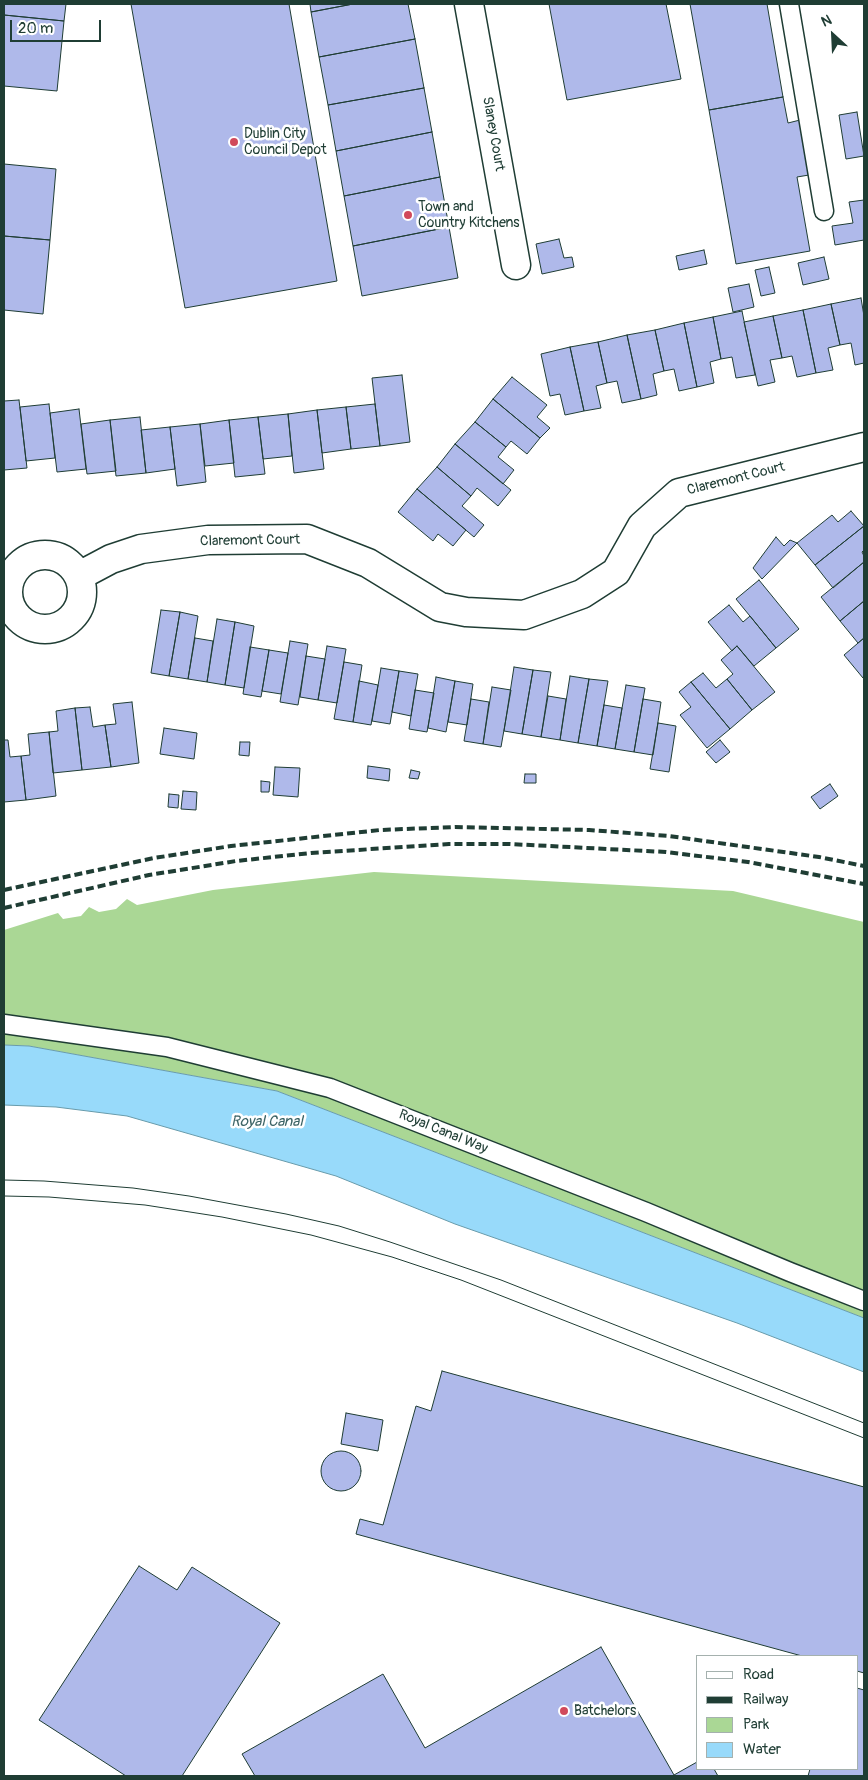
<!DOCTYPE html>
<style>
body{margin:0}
#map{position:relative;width:868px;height:1780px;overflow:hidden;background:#fff;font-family:Pangolin,sans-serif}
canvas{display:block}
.frame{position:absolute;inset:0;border:5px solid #1f3d34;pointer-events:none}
.legend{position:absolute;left:696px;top:1655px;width:162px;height:115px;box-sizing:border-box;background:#fff;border:1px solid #a5b1ae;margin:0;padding:6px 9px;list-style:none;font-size:15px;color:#1f3d34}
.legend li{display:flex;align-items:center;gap:10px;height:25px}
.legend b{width:25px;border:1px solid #a5b1ae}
.north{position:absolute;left:808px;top:10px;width:50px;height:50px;-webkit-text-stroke:4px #fff;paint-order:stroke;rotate:335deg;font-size:14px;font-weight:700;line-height:20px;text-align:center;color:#1f3d34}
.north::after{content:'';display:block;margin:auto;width:18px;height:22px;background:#1f3d34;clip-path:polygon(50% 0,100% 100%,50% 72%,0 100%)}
.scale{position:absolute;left:10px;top:20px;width:91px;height:22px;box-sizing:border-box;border:2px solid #1f3d34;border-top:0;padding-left:6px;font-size:15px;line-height:18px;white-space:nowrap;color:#1f3d34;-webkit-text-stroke:4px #fff;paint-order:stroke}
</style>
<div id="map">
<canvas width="868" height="1780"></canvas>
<div class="frame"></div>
<ul class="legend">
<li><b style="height:6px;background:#fff"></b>Road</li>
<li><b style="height:6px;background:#1f3d34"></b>Railway</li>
<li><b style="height:14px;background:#aad795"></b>Park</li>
<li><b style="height:14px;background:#98dafa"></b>Water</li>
</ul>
<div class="north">N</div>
<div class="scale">20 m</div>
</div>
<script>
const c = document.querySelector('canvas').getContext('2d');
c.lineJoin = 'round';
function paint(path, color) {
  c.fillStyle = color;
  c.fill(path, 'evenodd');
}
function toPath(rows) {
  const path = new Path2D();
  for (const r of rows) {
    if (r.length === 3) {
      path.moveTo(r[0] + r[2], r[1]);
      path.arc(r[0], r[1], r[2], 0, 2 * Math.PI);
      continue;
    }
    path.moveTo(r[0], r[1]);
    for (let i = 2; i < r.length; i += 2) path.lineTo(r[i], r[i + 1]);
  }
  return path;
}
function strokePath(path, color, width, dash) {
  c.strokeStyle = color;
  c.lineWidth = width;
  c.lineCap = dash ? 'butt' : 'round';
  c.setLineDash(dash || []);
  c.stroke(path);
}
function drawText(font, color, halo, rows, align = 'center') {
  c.font = font + ' Pangolin,sans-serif';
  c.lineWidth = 5;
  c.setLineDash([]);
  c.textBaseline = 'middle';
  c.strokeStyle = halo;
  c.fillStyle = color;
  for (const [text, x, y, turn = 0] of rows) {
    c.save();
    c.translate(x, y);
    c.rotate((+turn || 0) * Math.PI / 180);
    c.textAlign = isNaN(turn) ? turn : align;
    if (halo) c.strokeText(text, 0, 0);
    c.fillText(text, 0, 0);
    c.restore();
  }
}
const green = toPath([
 [374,872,733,891,864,922,864,1318,277,1091,29,1046,4,1045,4,930,58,913,63,919,81,916,89,907,99,912,116,909,127,899,137,905,213,890]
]);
const water = toPath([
 [4,1045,29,1046,277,1091,864,1318,864,1372,737,1323,455,1224,336,1176,127,1116,56,1107,4,1105,4,1045]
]);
const building = toPath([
 [4,4,66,4,64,21,4,15,4,4],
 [131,4,289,4,337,281,185,308,131,4],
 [310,4,353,4,311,12,310,4],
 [353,4,408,4,415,39,319,57,311,12,353,4],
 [549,4,666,4,681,79,567,100,549,4],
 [690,4,767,4,783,97,709,110,690,4],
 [4,15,64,21,57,91,4,86,4,15],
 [415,39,424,88,328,105,319,57,415,39],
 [424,88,432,132,336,151,328,105,424,88],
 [783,97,788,123,800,120,809,175,797,177,810,251,736,264,709,110,783,97],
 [857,112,864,156,846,159,839,115,857,112],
 [432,132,440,177,344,196,336,151,432,132],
 [4,164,56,169,50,240,4,236,4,164],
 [440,177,449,227,353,246,344,196,440,177],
 [864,200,864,240,835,245,832,226,853,223,849,202,864,200],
 [449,227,458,278,362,296,353,246,449,227],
 [4,236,50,240,43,314,4,310,4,236],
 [559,239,564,258,572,257,574,267,542,274,536,244,559,239],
 [704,250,707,264,679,270,676,256,704,250],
 [824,257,829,279,803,285,798,263,824,257],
 [769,267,775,293,761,296,755,270,769,267],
 [749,284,754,307,733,312,728,288,749,284],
 [861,298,864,316,864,363,855,365,851,343,840,345,831,304,861,298],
 [831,304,840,345,828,348,833,370,816,373,803,310,831,304],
 [803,310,816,373,797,377,792,356,782,358,773,316,803,310],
 [742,311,755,375,736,378,732,357,721,359,713,317,742,311],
 [773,316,782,358,770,360,775,382,758,386,744,322,773,316],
 [713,317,721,359,710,362,714,383,697,387,684,323,713,317],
 [684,323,697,387,679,391,674,369,664,371,655,330,684,323],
 [655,330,664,371,653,374,657,395,641,399,627,335,655,330],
 [627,335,641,399,622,403,617,381,607,383,598,342,627,335],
 [598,342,607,383,596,386,601,408,584,411,570,347,598,342],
 [570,347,584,411,565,415,560,394,550,396,541,354,570,347],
 [402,375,410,442,380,446,372,378,402,375],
 [512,377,547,405,537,417,550,428,540,438,493,399,512,377],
 [493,399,540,438,527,454,511,441,506,447,475,422,493,399],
 [19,400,27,468,4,470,4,401,19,400],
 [49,404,55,458,26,461,20,407,49,404],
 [375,404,380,446,351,449,346,407,375,404],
 [346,407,351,449,322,453,317,410,346,407],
 [79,409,86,469,57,472,50,413,79,409],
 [317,410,324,469,294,473,288,414,317,410],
 [288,414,292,456,263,459,258,417,288,414],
 [140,417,146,473,116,476,110,420,140,417],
 [258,417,265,474,235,477,229,420,258,417],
 [110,420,116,471,87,474,81,424,110,420],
 [229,420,234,463,205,466,200,424,229,420],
 [475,422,506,447,498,457,514,470,503,484,455,444,475,422],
 [200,424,206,482,177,486,170,427,200,424],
 [170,427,175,469,146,473,141,430,170,427],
 [455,444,511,490,498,506,477,488,471,496,437,467,455,444],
 [437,467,471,496,462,506,484,525,474,537,417,489,437,467],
 [417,489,466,530,453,546,438,534,433,541,398,512,417,489],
 [851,511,864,526,815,565,797,543,832,515,838,522,851,511],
 [864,526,864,550,862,552,864,556,864,562,833,588,815,565,864,526],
 [776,537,784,546,790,540,797,543,762,579,753,568,776,537],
 [864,562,864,601,840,621,821,597,864,562],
 [759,580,799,629,776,648,736,599,759,580],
 [864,601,864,638,858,643,840,621,864,601],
 [729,605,743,622,750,616,776,648,754,666,737,646,732,651,708,622,729,605],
 [161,610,180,612,169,676,151,673,161,610],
 [180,612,198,616,188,679,169,676,180,612],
 [217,619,235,622,225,685,207,682,217,619],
 [235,622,254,626,244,688,225,685,235,622],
 [195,638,213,641,207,682,188,679,195,638],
 [864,638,864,677,863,678,844,655,864,638],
 [290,641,308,644,298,705,280,702,290,641],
 [327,646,346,649,337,703,318,700,327,646],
 [737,646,775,692,752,710,727,679,733,674,721,660,737,646],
 [250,647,269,650,261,697,243,694,250,647],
 [269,650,288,653,281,694,262,691,269,650],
 [306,656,325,659,318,700,300,697,306,656],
 [344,662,362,665,353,722,334,719,344,662],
 [514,667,533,670,522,734,504,731,514,667],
 [381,668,399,671,390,724,372,721,381,668],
 [533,670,551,672,541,737,522,734,533,670],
 [399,671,418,674,411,716,392,712,399,671],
 [703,673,716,688,727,679,752,710,730,729,691,682,703,673],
 [570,676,589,679,578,743,560,740,570,676],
 [436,677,455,681,446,732,428,728,436,677],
 [589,679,608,681,597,746,578,743,589,679],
 [359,681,378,685,371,725,353,722,359,681],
 [455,681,473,684,467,725,448,722,455,681],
 [691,682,730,729,707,748,680,715,691,707,679,692,691,682],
 [626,685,645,688,634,752,615,749,626,685],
 [492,687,511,690,501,747,483,744,492,687],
 [415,690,434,693,427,732,409,729,415,690],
 [548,696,566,699,560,740,541,737,548,696],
 [471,699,489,702,483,744,464,741,471,699],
 [643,699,661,702,653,755,634,752,643,699],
 [132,702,139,763,111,767,105,725,116,724,113,704,132,702],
 [604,705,622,708,615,749,597,746,604,705],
 [90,707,93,727,105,725,111,767,82,770,75,708,90,707],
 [75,708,82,770,53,773,49,732,58,731,56,711,75,708],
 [658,723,676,726,669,772,650,769,658,723],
 [164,728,197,733,194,759,160,754,164,728],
 [49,732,56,796,26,800,21,756,30,755,28,734,49,732],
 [4,740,8,740,10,757,21,756,26,800,4,802,4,740],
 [720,740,730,752,716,763,706,752,720,740],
 [240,742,250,742,249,756,239,755,240,742],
 [368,766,390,769,389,781,367,778,368,766],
 [275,767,300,768,298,797,273,795,275,767],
 [411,770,420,772,418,779,409,778,411,770],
 [525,774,536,774,536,783,524,783,525,774],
 [261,781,270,782,269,792,261,792,261,781],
 [830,784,838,796,820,809,811,797,830,784],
 [183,791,197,792,196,810,181,809,183,791],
 [169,794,179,795,178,808,168,807,169,794],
 [442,1371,864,1487,864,1673,857,1671,857,1656,802,1656,356,1534,360,1519,383,1525,416,1406,431,1411,442,1371],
 [346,1413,383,1420,378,1451,341,1444,346,1413],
 [341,1471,20],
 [139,1566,177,1590,192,1567,280,1623,182,1776,126,1776,39,1720,139,1566],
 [601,1647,674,1775,697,1762,697,1769,714,1769,718,1776,255,1776,242,1754,383,1674,425,1748,601,1647],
 [857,1688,864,1690,864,1776,808,1776,810,1769,857,1769,857,1688]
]);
const service = toPath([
 [789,4,824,211],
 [4,1024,167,1047,330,1088,646,1212,790,1272,864,1301]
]);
const minor = toPath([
 [469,4,516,265],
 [45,592,37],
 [79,576,111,559,141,549,208,540,307,539,368,563,440,607,466,612,524,615,582,594,616,572,642,526,679,493,864,447]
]);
const tram = toPath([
 [4,1180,44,1181,133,1188,189,1196,286,1214,339,1226,390,1242,501,1280,864,1423],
 [4,1196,49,1197,145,1205,222,1217,311,1235,392,1257,461,1280,864,1438]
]);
const rail = toPath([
 [4,890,154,858,231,846,380,830,455,827,589,830,669,836,819,857,864,866],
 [4,908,149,875,236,861,311,853,449,844,510,844,666,852,748,862,864,884]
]);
const markers = [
 [234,142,5,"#d1495b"],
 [408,215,5,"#d1495b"],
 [564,1711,5,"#d1495b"]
];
const poiNames = [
 ["Dublin City",244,134],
 ["Council Depot",244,150],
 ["Town and",418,207],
 ["Country Kitchens",418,223],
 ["Batchelors",574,1711]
];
const streetNames = [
 ["Slaney Court",493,134,80],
 ["Claremont Court",736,479,-14],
 ["Claremont Court",250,541,-1],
 ["Royal Canal Way",443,1132,22]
];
const waterNames = [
 ["Royal Canal",267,1122]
];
paint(green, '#aad795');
paint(water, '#98dafa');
strokePath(water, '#689bab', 1);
paint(building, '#afb9ea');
strokePath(building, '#1f3d34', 1);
strokePath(service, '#1f3d34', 21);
strokePath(minor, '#1f3d34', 31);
strokePath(service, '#fff', 18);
strokePath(minor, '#fff', 28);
strokePath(tram, '#1f3d34', 1);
strokePath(rail, '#1f3d34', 4, [8, 4]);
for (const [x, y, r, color] of markers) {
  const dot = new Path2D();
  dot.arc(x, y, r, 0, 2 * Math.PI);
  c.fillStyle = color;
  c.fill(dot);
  strokePath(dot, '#fff', 2);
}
drawText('14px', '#1f3d34', '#fff', poiNames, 'left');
drawText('14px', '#1f3d34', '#fff', streetNames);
drawText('italic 15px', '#3d6466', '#fff', waterNames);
</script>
